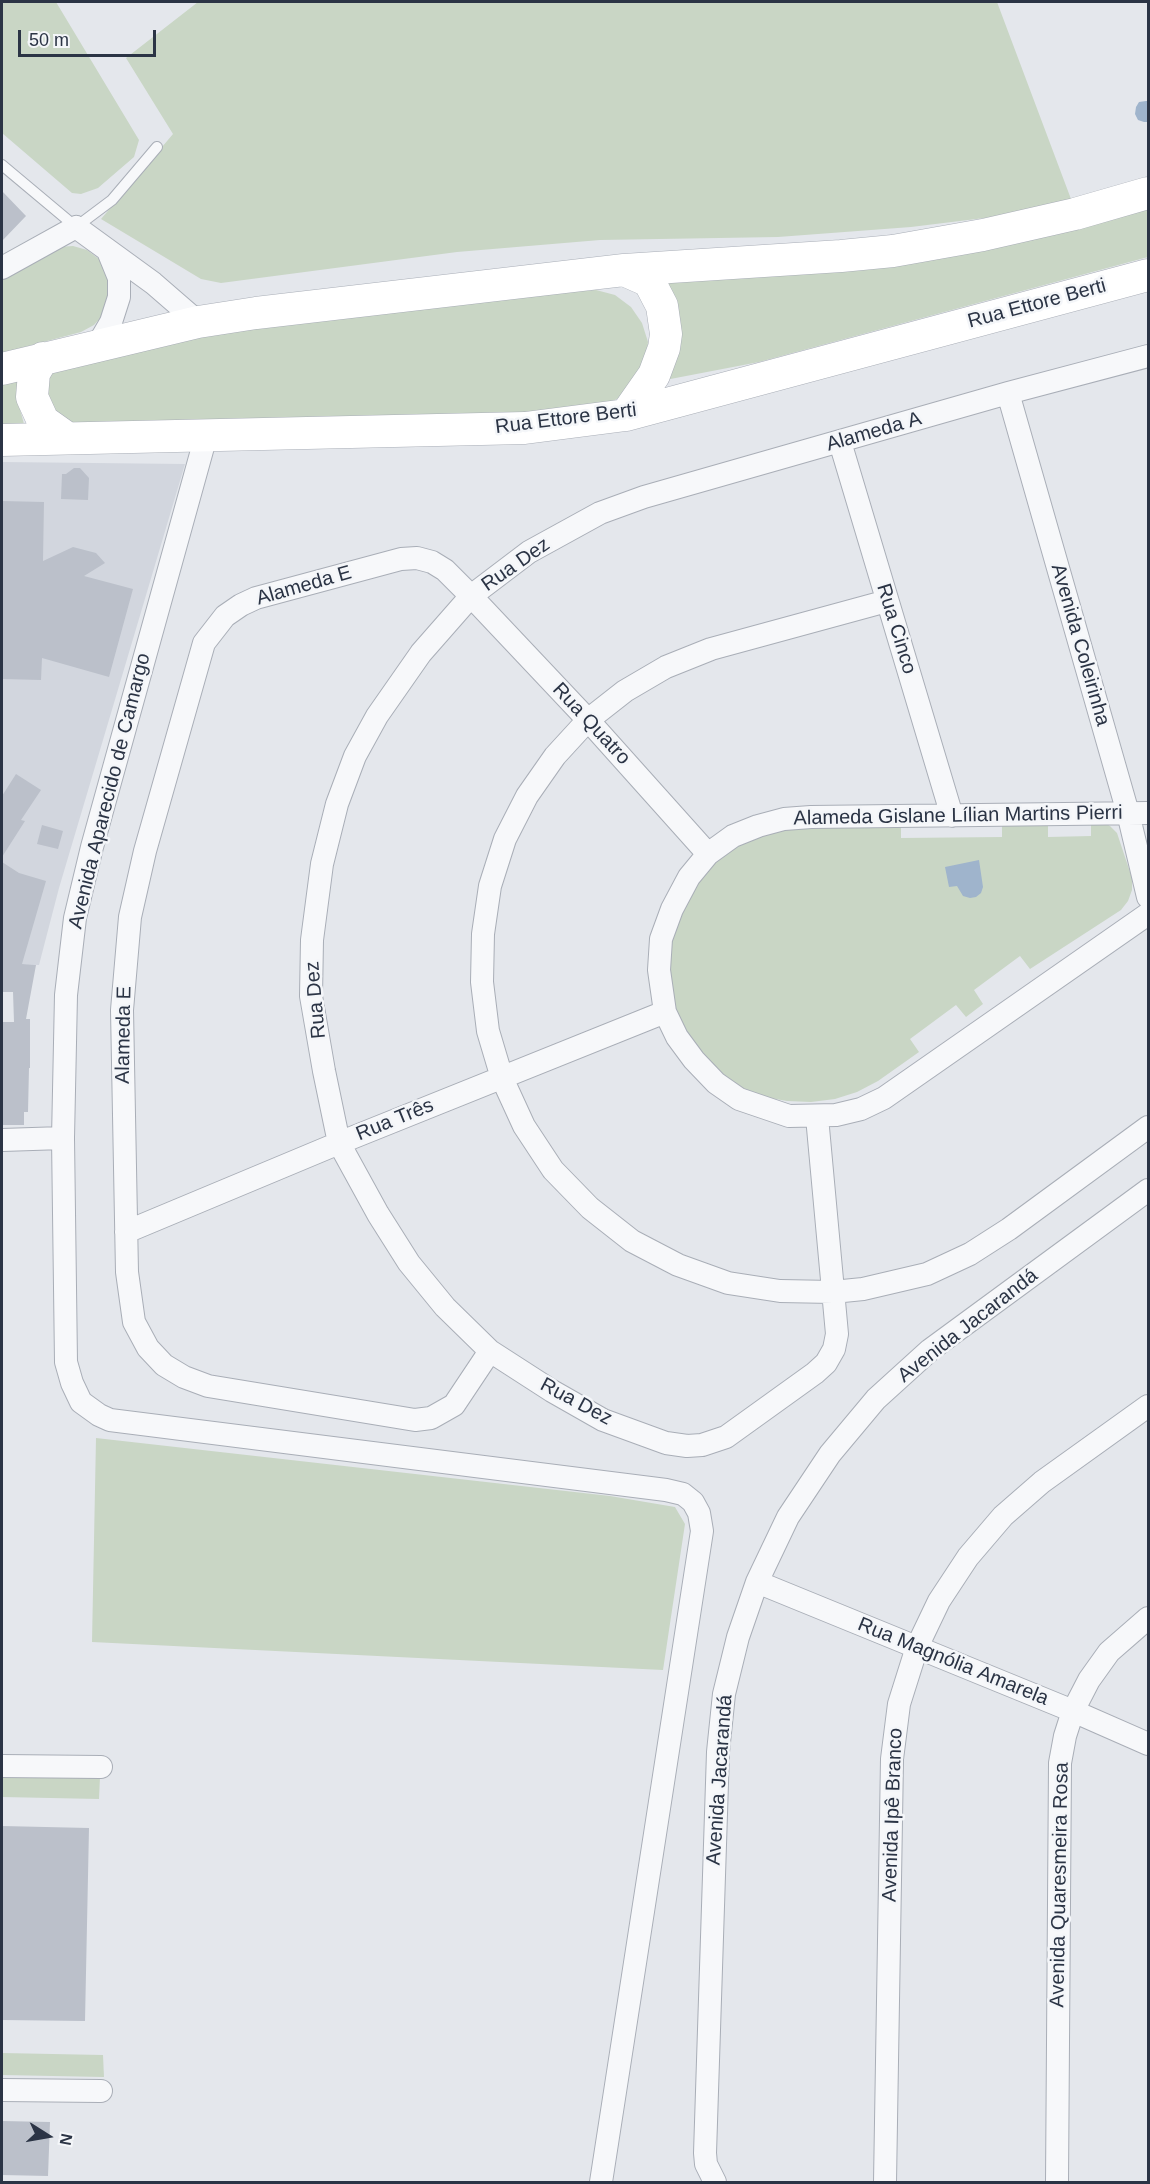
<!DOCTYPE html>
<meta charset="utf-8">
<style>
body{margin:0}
#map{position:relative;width:1150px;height:2184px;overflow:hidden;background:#e4e7ec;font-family:Helvetica,sans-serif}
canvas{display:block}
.frame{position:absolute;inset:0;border:3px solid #2b3445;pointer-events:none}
.north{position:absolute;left:18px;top:2106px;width:60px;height:60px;-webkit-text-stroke:4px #f4f6f9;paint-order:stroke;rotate:101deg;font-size:16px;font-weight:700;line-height:24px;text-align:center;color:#2b3445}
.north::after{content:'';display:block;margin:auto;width:21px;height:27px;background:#2b3445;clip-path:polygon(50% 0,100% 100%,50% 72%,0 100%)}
.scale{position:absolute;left:18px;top:30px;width:138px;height:27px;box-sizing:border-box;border:3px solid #2b3445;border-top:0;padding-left:8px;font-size:18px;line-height:21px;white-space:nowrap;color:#2b3445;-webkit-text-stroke:4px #f4f6f9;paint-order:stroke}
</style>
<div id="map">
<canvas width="1150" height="2184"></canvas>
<div class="frame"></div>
<div class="north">N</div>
<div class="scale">50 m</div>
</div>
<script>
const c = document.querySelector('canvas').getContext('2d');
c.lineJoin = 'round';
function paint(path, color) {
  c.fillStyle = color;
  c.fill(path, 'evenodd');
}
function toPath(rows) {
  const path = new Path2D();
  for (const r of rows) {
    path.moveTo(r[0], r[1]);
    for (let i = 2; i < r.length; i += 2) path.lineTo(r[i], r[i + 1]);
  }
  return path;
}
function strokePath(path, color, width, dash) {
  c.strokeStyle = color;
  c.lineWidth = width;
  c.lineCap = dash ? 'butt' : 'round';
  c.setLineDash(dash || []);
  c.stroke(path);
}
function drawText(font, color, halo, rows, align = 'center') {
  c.font = font + ' Helvetica,sans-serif';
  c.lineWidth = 5;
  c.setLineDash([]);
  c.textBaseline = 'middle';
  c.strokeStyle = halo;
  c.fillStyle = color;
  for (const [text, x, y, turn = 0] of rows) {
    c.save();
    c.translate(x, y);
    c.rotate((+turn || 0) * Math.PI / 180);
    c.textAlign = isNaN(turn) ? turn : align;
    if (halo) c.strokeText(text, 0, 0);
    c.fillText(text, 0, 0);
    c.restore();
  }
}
const built = toPath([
 [2,462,185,464,59,888,39,965,2,964]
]);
const green = toPath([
 [2,2,56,2,139,140,134,157,98,188,81,194,72,193,2,133],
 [198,2,997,2,1074,207,911,227,778,237,600,240,457,252,221,283,201,279,101,219,173,134,126,58],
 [1148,206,1148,257,759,362,660,381,660,283],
 [73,246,87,250,99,259,111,286,104,314,94,325,81,332,2,353,2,278,58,247],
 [596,290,615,295,631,307,642,323,648,342,646,362,624,395,607,404,522,414,70,423,51,414,45,386,49,377,56,369,213,330,469,297],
 [19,379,18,402,24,424,2,426,2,384],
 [1048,819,1048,837,1091,836,1091,819,1101,821,1110,826,1117,833,1132,878,1132,890,1128,901,1121,910,1030,969,1020,956,974,990,983,1004,966,1017,956,1005,910,1039,919,1052,878,1081,857,1092,835,1099,811,1102,787,1101,764,1097,742,1088,722,1076,689,1041,670,998,670,927,704,866,764,829,901,821,901,838,1002,837,1002,820],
 [96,1438,610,1496,675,1507,685,1524,663,1670,92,1642],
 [2,1776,100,1777,99,1799,2,1797],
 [2,2053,103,2055,104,2077,2,2075]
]);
const water = toPath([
 [1146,101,1148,101,1148,122,1144,122,1138,120,1135,114,1136,107,1139,102],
 [979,860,983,887,981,893,976,897,970,898,963,896,957,886,949,887,945,867]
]);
const building = toPath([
 [2,191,26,216,2,241],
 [74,468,80,468,89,478,88,500,61,499,62,474,66,474],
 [2,501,44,502,43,561,73,547,96,553,105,563,84,576,133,589,109,677,42,658,41,680,2,679],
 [16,774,41,790,21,820,25,821,2,857,2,796],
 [42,825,63,831,58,849,37,844],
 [2,862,19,873,46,881,22,964,36,965,26,1019,30,1019,30,1068,29,1068,28,1112,24,1112,24,1125,2,1125,2,1022,14,1022,13,992,2,992],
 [2,1826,89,1828,85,2021,2,2020],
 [2,2121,50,2122,48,2176,2,2175]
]);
const lane = toPath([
 [2,165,76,227,112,200,157,147]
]);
const street = toPath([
 [2,268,76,227,153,283,198,322],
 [97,346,111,322,119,297,119,278,108,251],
 [1008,393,1128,813,1148,897],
 [206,436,92,847,75,918,66,995,63,1138,66,1362,72,1383,81,1402,99,1415,110,1420,666,1490,683,1494,693,1502,699,1513,702,1531,601,2182],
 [840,442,952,816],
 [887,601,711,649,666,667,625,691,588,720,555,756,527,796,505,839,490,886,483,934,482,982,488,1031,502,1078,524,1126,553,1170,590,1208,632,1241,678,1265,728,1283,780,1291,833,1292,863,1289,927,1274,970,1254,1009,1229,1148,1127],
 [1148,813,811,817,784,819,758,826,733,836,708,854,689,877,672,909,661,939,659,970,665,1012,677,1037,694,1060,716,1083,739,1099,789,1116,836,1115,861,1109,884,1098,1148,914],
 [817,1117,837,1334,834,1349,826,1363,815,1373,726,1437,702,1445,687,1446,666,1443,603,1420,552,1391,490,1351,445,1307,409,1263,378,1214,339,1143,324,1071,311,996,312,940,322,864,337,804,355,756,377,716,421,653,471,596,529,552,600,513,644,497,1008,393,1148,356],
 [2,1140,63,1138],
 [126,1232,339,1143,665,1012],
 [490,1351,454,1405,431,1418,415,1420,208,1386,184,1377,164,1365,148,1348,134,1322,127,1272,122,1010,130,917,145,851,204,643,225,616,241,605,256,598,401,559,417,558,432,562,445,570,471,596,588,720,708,854],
 [757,1582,1073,1711,1148,1744],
 [2,1766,101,1767],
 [2,2090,101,2091],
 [715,2182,706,2164,705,2153,718,1752,724,1694,738,1637,757,1582,788,1517,830,1454,876,1399,930,1350,1148,1190],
 [885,2182,892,1759,899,1704,917,1647,939,1601,968,1557,1003,1516,1042,1482,1148,1406],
 [1057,2182,1060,1763,1065,1736,1073,1711,1089,1680,1109,1652,1148,1618]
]);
const secondary = toPath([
 [624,270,649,281,662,306,666,334,664,348,654,375,626,415],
 [43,358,34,373,32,397,43,421,67,438],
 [2,369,198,322,256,313,624,270,841,256,893,251,983,235,1075,214,1148,193],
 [2,440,525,428,626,415,1148,275]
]);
const streetNames = [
 ["Rua Ettore Berti",1037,304,-15],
 ["Rua Ettore Berti",566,419,-7],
 ["Alameda A",874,432,-16],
 ["Rua Dez",516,565,-35],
 ["Alameda E",304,586,-16],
 ["Rua Cinco",896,629,73],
 ["Avenida Coleirinha",1080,645,74],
 ["Rua Quatro",591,724,47],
 ["Avenida Aparecido de Camargo",110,791,-76],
 ["Alameda Gislane Lílian Martins Pierri",958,816,-1],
 ["Rua Dez",316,1000,-95],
 ["Alameda E",124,1035,-89],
 ["Rua Três",395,1120,-22],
 ["Avenida Jacarandá",968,1326,-38],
 ["Rua Dez",576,1402,28],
 ["Rua Magnólia Amarela",953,1662,22],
 ["Avenida Jacarandá",720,1780,-86],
 ["Avenida Ipê Branco",893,1815,-88],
 ["Avenida Quaresmeira Rosa",1060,1885,-89]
];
paint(built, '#d2d6de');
paint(green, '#c9d6c5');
paint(water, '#9fb4cc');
paint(building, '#bbc0ca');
strokePath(lane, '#a9aeb7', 12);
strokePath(street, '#a9aeb7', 24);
strokePath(secondary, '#a9aeb7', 33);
strokePath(lane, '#f7f8fa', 10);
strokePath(street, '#f7f8fa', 22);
strokePath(secondary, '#fff', 32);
drawText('20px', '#2b3445', '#f4f6f9', streetNames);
</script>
